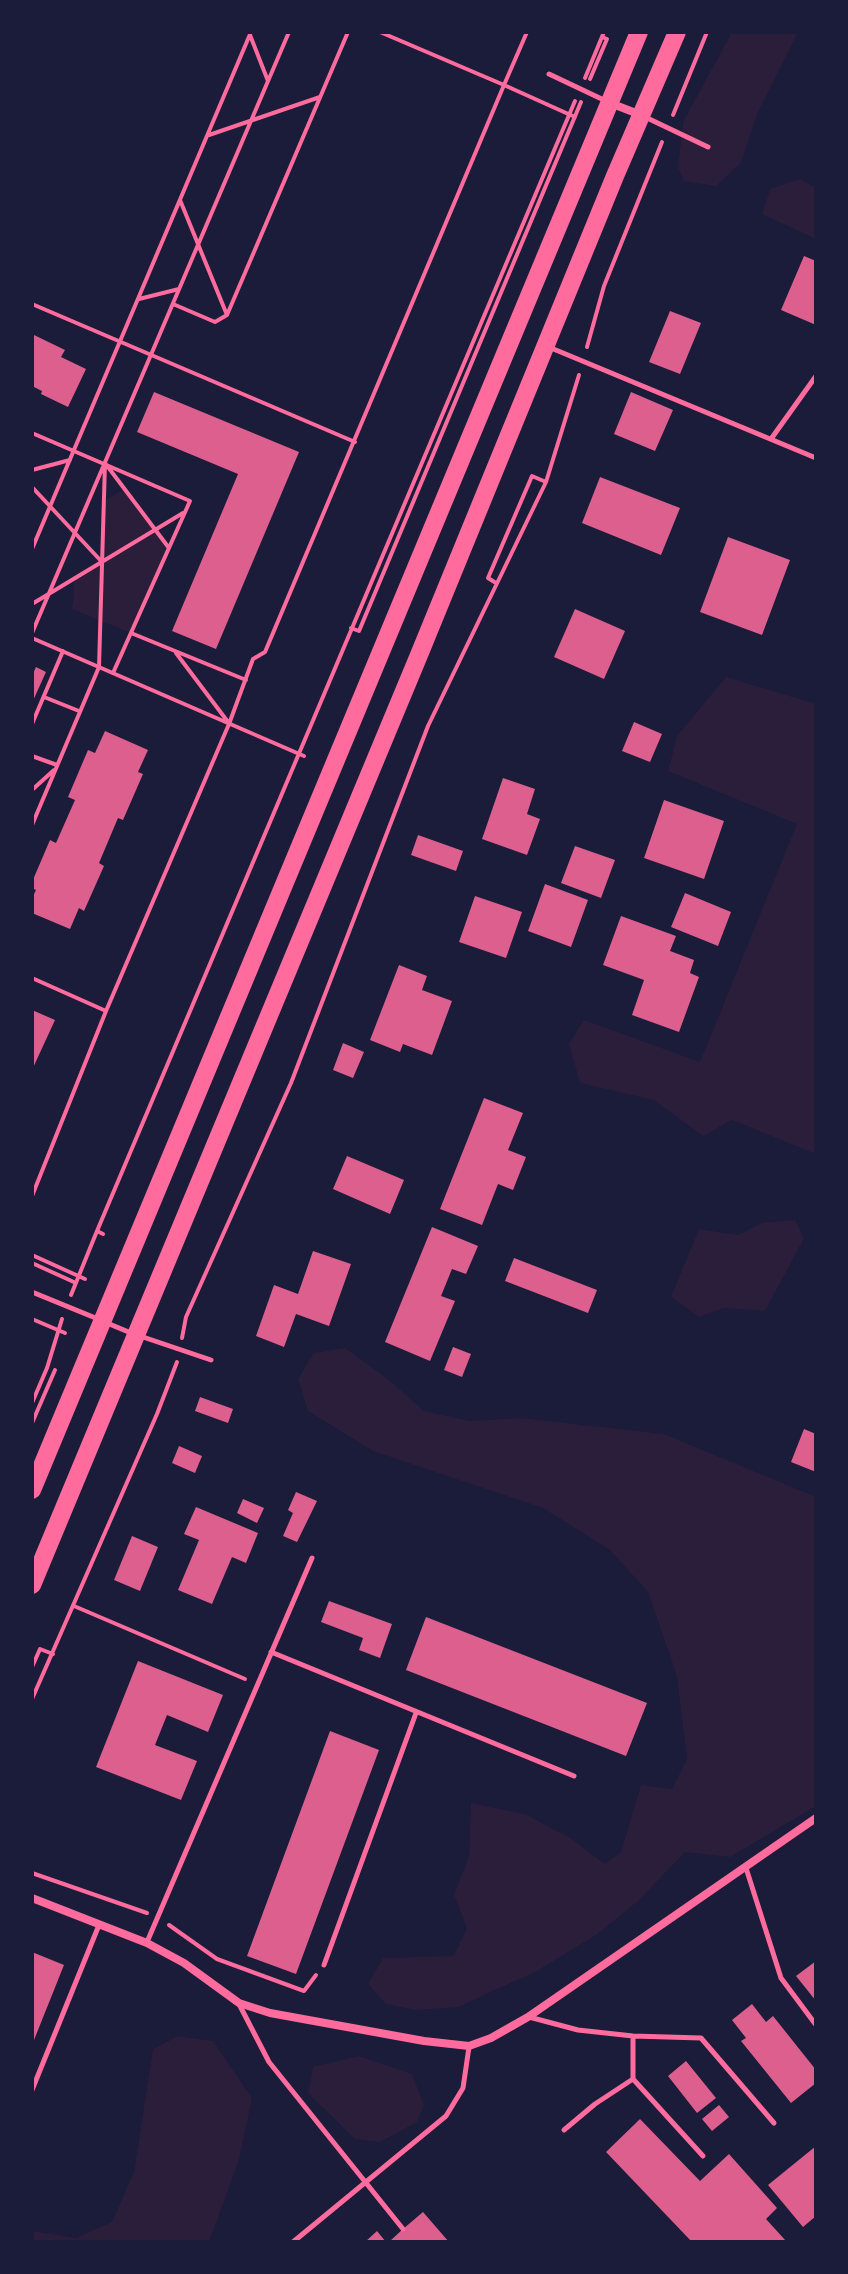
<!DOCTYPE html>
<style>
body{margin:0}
#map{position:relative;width:848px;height:2274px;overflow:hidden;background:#1b1b3a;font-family:"Alegreya Sans",sans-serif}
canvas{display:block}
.frame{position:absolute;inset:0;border:34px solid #1b1b3a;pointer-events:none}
</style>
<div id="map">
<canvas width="848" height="2274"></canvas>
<div class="frame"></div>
</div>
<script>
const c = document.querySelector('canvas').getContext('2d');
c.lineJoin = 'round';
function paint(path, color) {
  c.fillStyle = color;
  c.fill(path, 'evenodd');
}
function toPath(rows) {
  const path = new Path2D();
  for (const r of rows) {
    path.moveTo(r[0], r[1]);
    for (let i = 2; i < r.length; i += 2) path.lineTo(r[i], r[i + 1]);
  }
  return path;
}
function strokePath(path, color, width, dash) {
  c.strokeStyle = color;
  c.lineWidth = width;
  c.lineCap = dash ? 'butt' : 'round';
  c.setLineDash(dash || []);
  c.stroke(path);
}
const green = toPath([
 [732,32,798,32,758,112,741,163,716,186,684,181,678,168,683,122],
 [800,179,816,188,816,239,762,214,770,189],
 [124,489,169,548,131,633,72,609,75,577,102,562,103,501],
 [726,677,816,704,816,1154,732,1120,703,1136,654,1100,580,1083,569,1044,584,1020,700,1062,797,824,668,771,677,736],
 [795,1220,804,1238,765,1311,724,1308,699,1317,671,1297,699,1229,738,1235,762,1223],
 [345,1348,389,1380,424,1411,469,1421,521,1418,664,1434,816,1497,816,1806,730,1857,685,1852,638,1901,596,1935,537,1971,458,2007,417,2010,386,2004,368,1984,383,1958,454,1956,467,1928,454,1895,469,1856,471,1803,525,1814,570,1838,605,1864,621,1852,641,1785,672,1789,687,1759,677,1676,648,1592,610,1550,543,1508,373,1451,308,1411,298,1379,314,1353],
 [178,2036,213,2041,252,2098,239,2160,209,2242,32,2242,32,2231,76,2238,112,2222,134,2172,153,2049],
 [358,2056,412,2074,424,2105,417,2122,380,2142,355,2139,308,2093,313,2067]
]);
const building = toPath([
 [804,256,816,261,816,325,781,310],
 [670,311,701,323,680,374,649,362],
 [32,334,65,350,61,357,86,369,68,407,41,394,42,391,32,386],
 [154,392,299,452,216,649,172,631,238,474,137,432],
 [631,392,673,410,655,451,614,434],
 [600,477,680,508,661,555,582,523],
 [728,537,790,560,762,635,700,612],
 [575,609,625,631,604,679,554,657],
 [36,667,46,672,32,703,32,676],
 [634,722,662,734,650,762,622,751],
 [105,731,148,750,138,772,143,774,123,820,118,818,99,863,104,866,84,911,79,908,70,929,32,913,32,898,36,890,32,888,32,882,50,840,56,843,75,800,68,797,88,750,95,753],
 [503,778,535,789,527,814,540,819,527,855,482,839],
 [664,800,724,821,704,879,644,858],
 [418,835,463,851,456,871,411,855],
 [575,846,615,860,601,898,561,883],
 [545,884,588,900,571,947,528,931],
 [685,893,731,912,718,946,671,927],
 [475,896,522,912,506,958,459,942],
 [621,916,676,936,670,951,694,960,690,973,699,977,679,1032,632,1015,644,980,603,965],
 [399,965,427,976,422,990,452,1001,432,1055,403,1044,400,1052,370,1040],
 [32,1010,55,1020,32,1070],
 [343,1043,364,1052,353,1078,333,1070],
 [484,1098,523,1113,508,1150,526,1157,513,1190,498,1184,482,1225,440,1209],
 [347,1156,404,1180,390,1214,333,1189],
 [432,1227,478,1246,466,1274,452,1269,441,1296,455,1301,430,1361,385,1342],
 [313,1251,351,1264,329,1326,296,1314,284,1347,256,1336,274,1285,298,1294],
 [514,1258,597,1290,588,1313,505,1281],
 [453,1347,471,1354,462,1377,444,1370],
 [200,1397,233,1409,228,1423,195,1411],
 [804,1429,816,1434,816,1472,791,1462],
 [179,1446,202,1456,195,1473,172,1463],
 [296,1492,317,1501,297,1542,283,1536,293,1513,288,1510],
 [243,1499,264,1508,257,1523,237,1513],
 [196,1507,258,1533,246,1563,232,1557,212,1604,178,1590,199,1540,184,1534],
 [132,1536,158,1547,140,1591,114,1580],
 [329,1601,392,1624,380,1658,359,1650,363,1638,321,1622],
 [426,1617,647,1703,626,1756,406,1670],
 [138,1661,223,1695,208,1732,167,1715,155,1745,197,1761,181,1800,96,1767],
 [330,1731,379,1750,296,1974,247,1956],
 [32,1952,64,1965,32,2045],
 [816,1961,816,2001,796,1976],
 [752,2004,766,2022,773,2016,816,2070,816,2083,791,2103,741,2041,746,2038,732,2020],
 [686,2061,716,2098,697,2113,668,2076],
 [719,2105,729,2117,712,2131,702,2119],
 [640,2119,700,2181,729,2154,777,2208,766,2219,786,2241,692,2242,606,2152],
 [816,2146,816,2216,803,2227,768,2185],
 [423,2212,449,2242,389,2242,403,2229],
 [377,2231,386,2242,365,2242]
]);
const path = toPath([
 [380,32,504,85,527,32],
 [250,35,268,81],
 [585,78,604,32],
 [590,79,607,39,602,37],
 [673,115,707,32],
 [209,135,320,97],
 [180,200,227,315],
 [139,299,179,289],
 [32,304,355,442],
 [173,304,215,322,227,315,348,32],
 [587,347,604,286,662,142],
 [32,433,190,501,113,673],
 [32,470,70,460],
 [32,487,102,562],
 [32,549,251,32],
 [496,583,488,578,532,476,546,482],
 [32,604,183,513],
 [351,628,359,631,581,102],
 [32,633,289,32],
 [131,633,246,680],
 [32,638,304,756],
 [176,653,228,722],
 [44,697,79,711],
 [32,724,63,651],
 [32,756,57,765],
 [32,790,54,770],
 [32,825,99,667,105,463,169,548],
 [32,978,106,1011],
 [32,1196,106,1011,229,724,253,659,265,652,504,85,575,117],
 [103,1234,97,1231,575,101],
 [32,1255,85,1279],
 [32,1263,76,1283],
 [71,1295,97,1231],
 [32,1319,65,1333],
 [182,1338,186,1317,291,1083,428,726,546,482,579,375],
 [32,1403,47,1368,62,1319],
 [32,1423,55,1370],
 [74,1606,245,1679],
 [32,1667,40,1649,53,1654],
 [32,1699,157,1414,177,1362],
 [32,1873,147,1913],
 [169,1925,217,1959,304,1991,316,1975]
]);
const service = toPath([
 [549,74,606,101],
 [645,117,708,147],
 [551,348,816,458],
 [771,439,816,376],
 [32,1292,98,1319],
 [107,1323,131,1333],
 [140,1336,211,1360],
 [271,1652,574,1776],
 [746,1868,781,1978,816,2025],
 [147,1942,312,1558],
 [324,1965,416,1713],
 [239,2004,269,2062,403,2229],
 [529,2017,578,2030,633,2036,701,2038,774,2123],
 [633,2036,633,2079,703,2156],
 [32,2090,99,1925],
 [564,2130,595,2104,633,2079],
 [293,2242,446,2116,463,2088,469,2047]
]);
const minor = toPath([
 [610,103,641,115],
 [32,1898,147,1943,184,1963,239,2003,270,2013,424,2041,469,2046,491,2038,528,2017,816,1818]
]);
const trunk = toPath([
 [32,1490,639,32],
 [32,1585,419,655,615,176,677,32]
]);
paint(green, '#2a1e3b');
paint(building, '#dd5f8e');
strokePath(path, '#ff6b9d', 4);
strokePath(service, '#ff6b9d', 5);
strokePath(minor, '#ff6b9d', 8);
strokePath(trunk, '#ff6b9d', 18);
</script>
